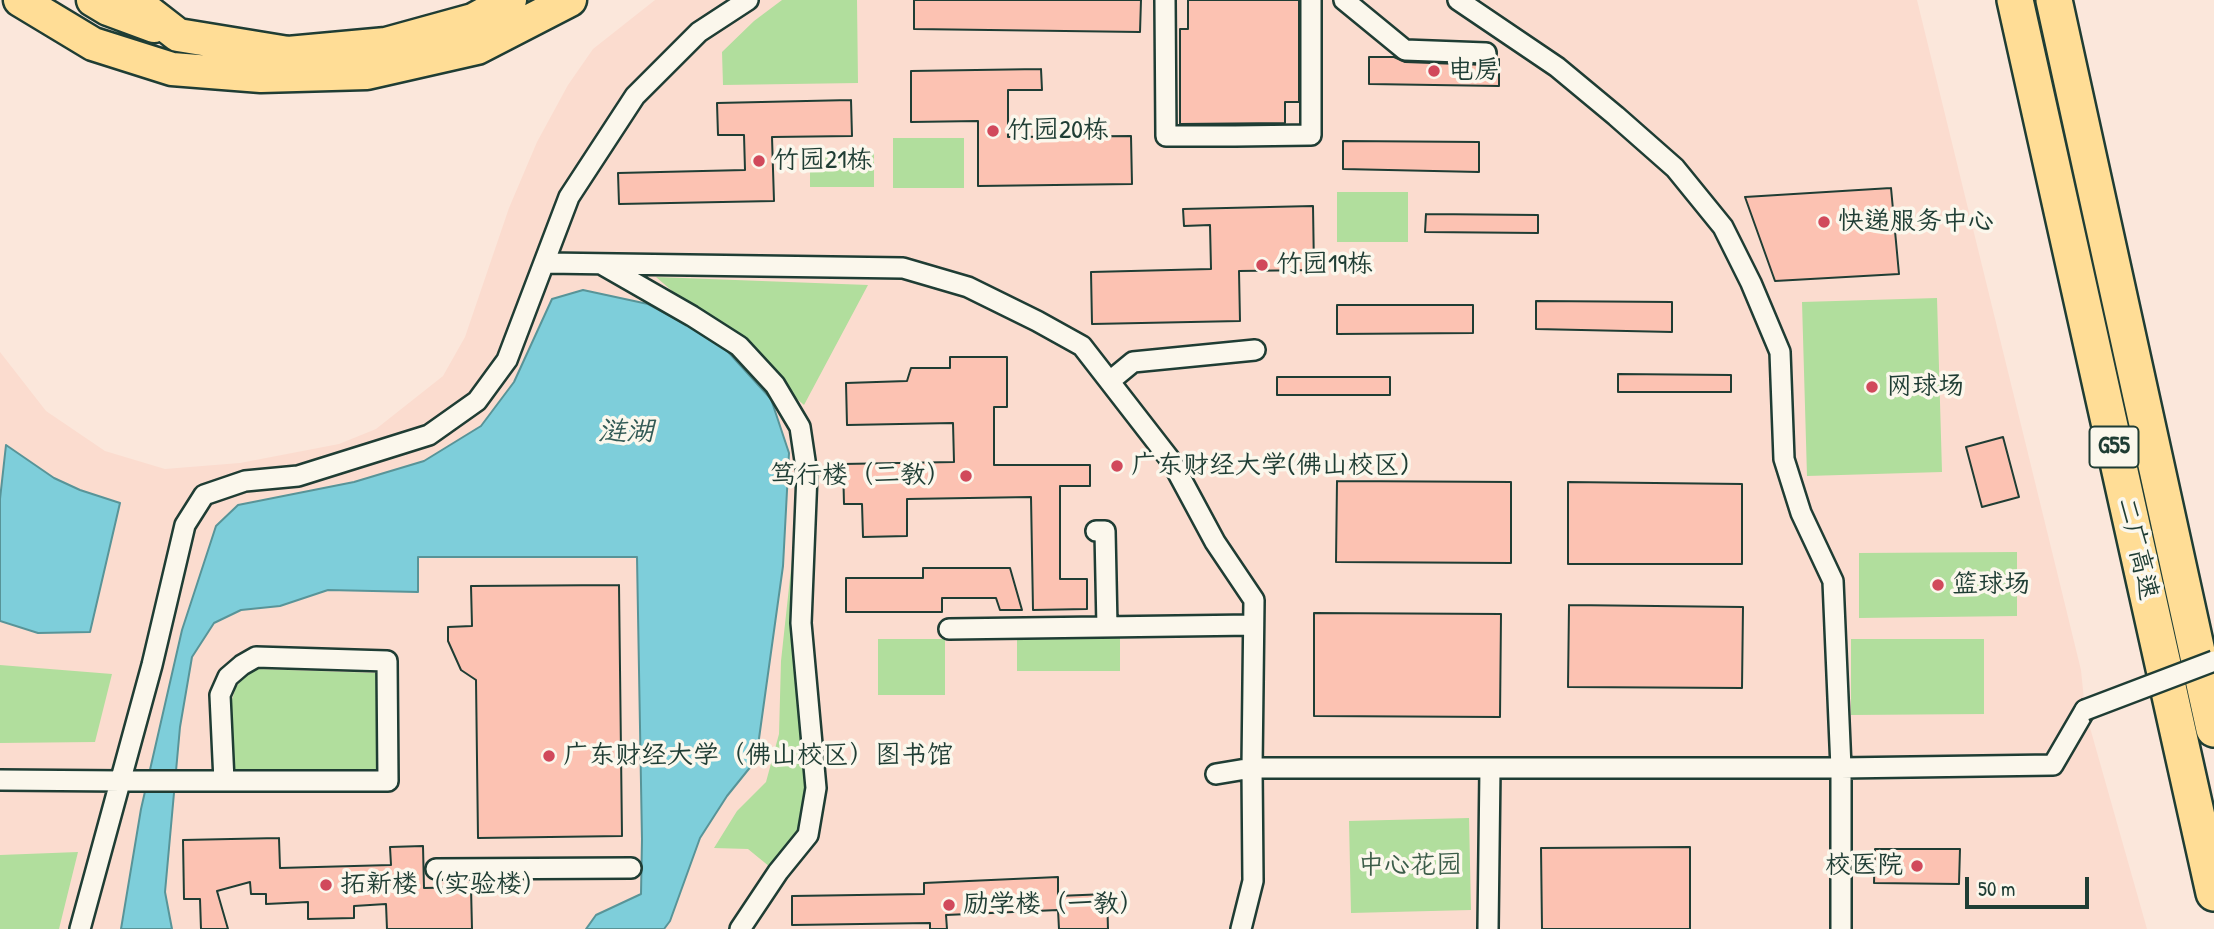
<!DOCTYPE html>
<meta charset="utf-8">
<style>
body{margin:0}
#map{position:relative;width:2214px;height:929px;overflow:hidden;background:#fbe7db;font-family:"Patrick Hand",sans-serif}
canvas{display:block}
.scale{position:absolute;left:1965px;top:877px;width:124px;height:32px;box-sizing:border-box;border:4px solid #1f3d34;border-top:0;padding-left:9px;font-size:21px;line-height:24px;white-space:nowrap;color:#1f3d34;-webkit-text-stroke:5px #fbf7ec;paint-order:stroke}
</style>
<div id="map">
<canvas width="2214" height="929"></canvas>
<div class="scale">50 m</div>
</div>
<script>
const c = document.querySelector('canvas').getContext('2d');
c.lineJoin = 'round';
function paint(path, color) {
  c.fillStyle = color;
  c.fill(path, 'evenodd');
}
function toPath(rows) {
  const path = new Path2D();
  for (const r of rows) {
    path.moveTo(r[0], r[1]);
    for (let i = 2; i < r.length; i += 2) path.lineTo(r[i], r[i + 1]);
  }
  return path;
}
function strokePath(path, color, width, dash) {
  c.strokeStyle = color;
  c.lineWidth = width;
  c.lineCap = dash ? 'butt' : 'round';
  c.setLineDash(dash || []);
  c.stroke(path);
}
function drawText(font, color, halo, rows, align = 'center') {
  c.font = font + ' "Patrick Hand","LXGW WenKai TC",sans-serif';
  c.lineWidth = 7;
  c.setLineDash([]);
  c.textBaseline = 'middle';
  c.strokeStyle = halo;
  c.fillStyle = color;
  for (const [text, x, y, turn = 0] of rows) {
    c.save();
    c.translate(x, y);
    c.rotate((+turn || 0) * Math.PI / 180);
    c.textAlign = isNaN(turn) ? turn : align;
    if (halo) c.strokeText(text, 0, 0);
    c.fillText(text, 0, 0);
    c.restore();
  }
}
const built = toPath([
 [655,0,1917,0,2081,670,2085,710,2147,929,0,929,0,352,46,411,105,451,165,469,240,463,339,444,376,429,443,376,465,337,509,208,537,142,568,85,593,49]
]);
const green = toPath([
 [782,0,857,0,858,83,723,85,722,52,754,21],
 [893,138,964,138,964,188,893,188],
 [810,153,874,153,874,187,810,187],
 [1337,192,1408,192,1408,242,1337,242],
 [656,277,868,285,804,405],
 [1937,298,1942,472,1807,476,1802,302],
 [795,532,799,562,809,782,803,833,770,867,748,849,714,848,737,811,766,782,779,734,781,661],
 [2017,552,2017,616,1859,618,1859,553],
 [1017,634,1120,634,1120,671,1017,671],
 [878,639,945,639,945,695,878,695],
 [1851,639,1984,639,1984,714,1851,715],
 [0,665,112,674,95,742,0,743],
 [257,669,377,673,376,774,234,773,231,703,236,687,246,675],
 [1469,818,1471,910,1351,913,1349,821],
 [78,852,59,929,0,929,0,855]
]);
const water = toPath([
 [583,290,648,304,719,342,771,399,789,453,783,566,756,760,727,796,700,838,670,921,664,929,586,929,596,915,641,894,642,840,637,557,418,557,418,592,328,590,280,606,241,610,214,623,192,657,180,727,165,892,172,929,121,929,141,809,182,630,216,526,238,505,354,482,424,461,481,426,514,382,552,299,583,290],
 [6,445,54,478,80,490,120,503,90,632,38,633,0,621,0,499,6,445]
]);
const building = toPath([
 [914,0,1141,0,1140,32,914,29,914,0],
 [1188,0,1299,0,1299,102,1285,102,1285,123,1180,124,1180,29,1188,29,1188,0],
 [1369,57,1394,57,1405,62,1486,65,1499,59,1499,86,1369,84,1369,57],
 [1041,69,1042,90,1008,90,1008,137,1131,136,1132,184,978,186,978,121,911,122,911,71,1041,69],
 [851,100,852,136,772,137,774,201,619,204,618,173,745,170,744,135,718,135,717,103,851,100],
 [1343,141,1479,142,1479,172,1343,169,1343,141],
 [1891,188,1899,274,1775,281,1745,197,1891,188],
 [1313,206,1314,270,1239,271,1240,321,1092,324,1091,272,1211,269,1210,225,1184,226,1183,209,1313,206],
 [1426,214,1538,215,1538,233,1425,232,1426,214],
 [1536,301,1672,302,1672,332,1536,329,1536,301],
 [1337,305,1473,305,1473,333,1337,334,1337,305],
 [950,357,1007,357,1007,407,994,407,994,465,1090,465,1090,486,1060,486,1060,579,1087,579,1087,609,1033,610,1031,497,907,499,907,536,863,537,862,504,844,504,843,464,954,462,953,423,847,425,846,383,907,381,911,368,950,368,950,357],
 [1618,374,1731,375,1731,392,1618,392,1618,374],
 [1277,377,1390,377,1390,395,1277,395,1277,377],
 [2003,437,2019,497,1982,507,1966,447,2003,437],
 [1337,481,1511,482,1511,563,1336,562,1337,481],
 [1568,482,1742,484,1742,564,1568,564,1568,482],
 [923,568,1010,568,1022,610,1000,610,996,598,942,598,942,612,846,612,846,578,923,578,923,568],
 [619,585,622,836,478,838,476,680,461,670,448,641,448,627,472,626,471,586,619,585],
 [1569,605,1743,607,1742,688,1568,687,1569,605],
 [1314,613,1501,614,1500,717,1314,716,1314,613],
 [279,838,280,868,391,865,390,847,423,846,424,888,471,887,472,929,387,929,386,904,354,906,354,918,308,919,308,902,266,904,266,894,251,894,250,882,217,891,228,929,201,929,200,899,184,899,183,840,279,838],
 [1690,847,1690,929,1542,929,1541,848,1690,847],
 [1875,849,1960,849,1959,884,1874,883,1875,849],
 [1058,877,1058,896,1107,894,1108,929,1059,929,1058,910,946,915,947,929,930,929,930,923,792,925,792,896,924,894,924,883,1058,877]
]);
const minor = toPath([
 [1165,0,1166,136,1235,136,1311,135,1311,0],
 [1344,0,1405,50,1486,53],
 [1458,0,1557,67,1616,116,1675,168,1723,227,1751,283,1780,352,1784,459,1801,513,1833,581,1841,768,1841,929],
 [546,263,903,268,968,287,1037,321,1082,346,1172,462,1215,542,1254,600,1252,768,1253,881,1241,929],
 [603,265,692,316,739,346,775,385,800,427,807,474,801,623,816,788,808,835,778,872,740,929],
 [1110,381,1133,362,1255,350],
 [1096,531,1105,531,1107,627],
 [949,629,1253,625],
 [1216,774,1252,768,1841,768,2053,765,2085,710],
 [0,780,121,781,388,781,387,661,256,657,242,665,228,677,220,695,224,781],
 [436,869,631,868],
 [80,929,152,665,185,525,204,495,245,481,298,476,429,435,477,401,507,360,569,197,635,96,699,32,748,0],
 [1488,929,1490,769]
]);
const trunk = toPath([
 [20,0,93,44,172,69,261,76,367,73,477,48,570,0],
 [93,0,108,9,154,26],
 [133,0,178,35,288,53,386,44,473,20,510,0]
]);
const motorway = toPath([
 [2015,0,2214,893],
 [2054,0,2214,729]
]);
const minorBridge = toPath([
 [2085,710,2214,661]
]);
const markers = [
 [1434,71,7,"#d1495b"],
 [993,131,7,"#d1495b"],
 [759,161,7,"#d1495b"],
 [1824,222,7,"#d1495b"],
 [1262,265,7,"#d1495b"],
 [1872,387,7,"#d1495b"],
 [1117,466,7,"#d1495b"],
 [966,476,7,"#d1495b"],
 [1938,585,7,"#d1495b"],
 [549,756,7,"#d1495b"],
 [1917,866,7,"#d1495b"],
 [326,885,7,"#d1495b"],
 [949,905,7,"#d1495b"]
];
const shields = [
 [2114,447,49]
];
const shieldNames = [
 ["G55",2114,447]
];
const poiNames = [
 ["电房",1448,71],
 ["竹园20栋",1007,131],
 ["竹园21栋",773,161],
 ["快递服务中心",1838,222],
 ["竹园19栋",1276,265],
 ["网球场",1886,387],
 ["广东财经大学(佛山校区)",1131,466],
 ["笃行楼（二教）",952,476,"right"],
 ["篮球场",1952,585],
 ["广东财经大学（佛山校区）图书馆",563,756],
 ["校医院",1903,866,"right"],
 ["拓新楼（实验楼）",340,885],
 ["励学楼（一教）",963,905]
];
const streetNames = [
 ["二广高速",2137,549,77]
];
const parkNames = [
 ["中心花园",1410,866]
];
const waterNames = [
 ["涟湖",626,433]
];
paint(built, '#fbdccf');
paint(green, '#b1de9d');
paint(water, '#7eceda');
strokePath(water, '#589498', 2);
paint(building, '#fcc2b2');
strokePath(building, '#1f3d34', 2);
strokePath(minor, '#1f3d34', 24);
strokePath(trunk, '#1f3d34', 37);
strokePath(motorway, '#1f3d34', 40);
strokePath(minor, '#fbf7ec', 19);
strokePath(trunk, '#ffdd96', 32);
strokePath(motorway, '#ffdd96', 35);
strokePath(minorBridge, '#1f3d34', 24, []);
strokePath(minorBridge, '#fbf7ec', 19);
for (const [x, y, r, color] of markers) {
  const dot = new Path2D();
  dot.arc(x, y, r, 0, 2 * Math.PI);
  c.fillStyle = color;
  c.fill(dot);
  strokePath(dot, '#fbf7ec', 2.5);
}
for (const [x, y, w] of shields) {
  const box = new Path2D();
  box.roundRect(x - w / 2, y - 20.5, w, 41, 5);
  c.fillStyle = '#fbf7ec';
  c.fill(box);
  strokePath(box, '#1f3d34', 2);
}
drawText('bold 24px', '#1f3d34', null, shieldNames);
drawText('26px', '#1f3d34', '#fbf7ec', poiNames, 'left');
drawText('26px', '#1f3d34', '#fbf7ec', streetNames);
drawText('26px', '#3c5d49', '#fbf7ec', parkNames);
drawText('italic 28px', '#325a55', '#fbf7ec', waterNames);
</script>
